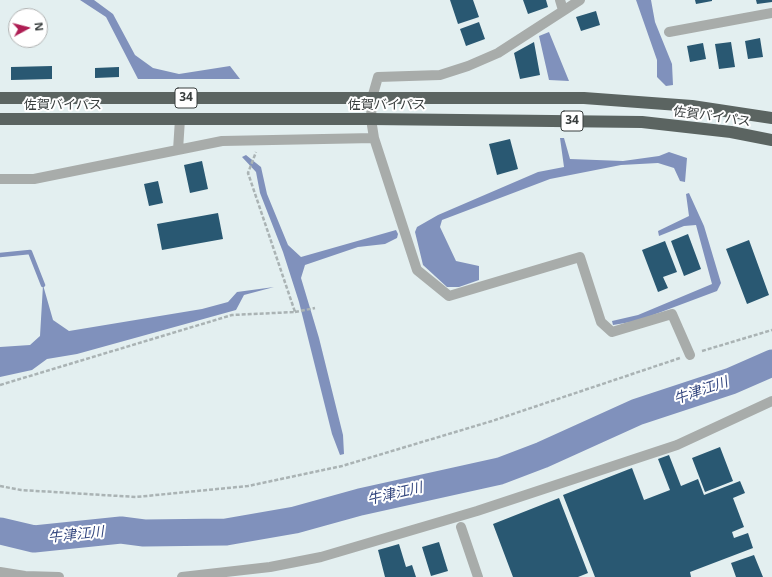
<!DOCTYPE html>
<meta charset="utf-8">
<style>
body{margin:0}
#map{position:relative;width:772px;height:577px;overflow:hidden;background:#e3eff0;font-family:"Noto Sans",sans-serif}
canvas{display:block}
.north{position:absolute;left:8px;top:8px;width:40px;height:40px;box-sizing:border-box;background:#fff;border:1px solid #b0b2b2;border-radius:50%;rotate:83deg;font-size:11px;font-weight:700;line-height:16px;text-align:center;color:#393e3e}
.north::after{content:'';display:block;margin:auto;width:14px;height:18px;background:#ae1d53;clip-path:polygon(50% 0,100% 100%,50% 72%,0 100%)}
</style>
<div id="map">
<canvas width="772" height="577"></canvas>
<div class="north">N</div>
</div>
<script>
const c = document.querySelector('canvas').getContext('2d');
c.lineJoin = 'round';
function paint(path, color) {
  c.fillStyle = color;
  c.fill(path, 'evenodd');
}
function toPath(rows) {
  const path = new Path2D();
  for (const r of rows) {
    path.moveTo(r[0], r[1]);
    for (let i = 2; i < r.length; i += 2) path.lineTo(r[i], r[i + 1]);
  }
  return path;
}
function strokePath(path, color, width, dash) {
  c.strokeStyle = color;
  c.lineWidth = width;
  c.lineCap = dash ? 'butt' : 'round';
  c.setLineDash(dash || []);
  c.stroke(path);
}
function drawText(font, color, halo, rows, align = 'center') {
  c.font = font + ' "Noto Sans","Noto Sans JP",sans-serif';
  c.lineWidth = 4;
  c.setLineDash([]);
  c.textBaseline = 'middle';
  c.strokeStyle = halo;
  c.fillStyle = color;
  for (const [text, x, y, turn = 0] of rows) {
    c.save();
    c.translate(x, y);
    c.rotate((+turn || 0) * Math.PI / 180);
    c.textAlign = isNaN(turn) ? turn : align;
    if (halo) c.strokeText(text, 0, 0);
    c.fillText(text, 0, 0);
    c.restore();
  }
}
const water = toPath([
 [80,0,94,0,113,14,135,55,153,68,179,74,230,66,240,79,138,79,106,17],
 [636,0,651,0,655,22,672,64,673,85,666,86,657,77,657,60],
 [549,32,569,81,549,80,539,36],
 [560,138,564,138,570,159,623,161,659,156,669,152,687,158,685,182,680,181,674,168,658,163,621,165,550,179,442,220,440,227,456,261,479,266,479,280,459,287,447,287,423,265,415,232,417,227,438,215,538,172,564,167],
 [246,155,261,167,267,194,288,245,301,257,396,230,398,234,397,238,385,244,358,247,305,265,301,278,319,338,343,435,344,454,340,455,332,434,299,302,283,252,260,193,256,172,242,157],
 [689,193,704,226,721,283,717,291,637,321,613,325,612,321,638,315,712,284,696,225,684,226,659,236,658,231,689,216,686,194],
 [43,285,53,320,69,331,202,309,228,302,237,292,274,287,244,295,236,310,77,354,47,359,32,370,0,377,0,347,30,345,40,336]
]);
const stream = toPath([
 [0,255,30,252,43,285]
]);
const river = toPath([
 [0,531,34,539,121,530,144,533,226,532,295,520,360,502,500,471,542,455,637,412,731,381,772,363]
]);
const building = toPath([
 [450,0,473,0,479,17,458,24],
 [523,0,546,0,548,7,528,14],
 [695,0,712,0,712,1,696,4],
 [756,0,772,0,772,2,757,4],
 [596,11,600,25,581,31,576,17],
 [479,22,485,39,466,46,460,29],
 [760,38,763,57,748,59,745,41],
 [534,42,540,75,520,79,514,53],
 [731,42,735,67,719,69,715,44],
 [703,43,706,59,690,62,687,46],
 [52,66,52,79,11,80,11,67],
 [119,67,119,77,95,78,95,68],
 [510,139,518,169,497,175,489,144],
 [202,161,208,189,190,193,184,165],
 [158,181,163,203,149,206,144,184],
 [218,213,223,239,162,250,157,224],
 [688,234,701,269,684,276,671,241],
 [749,240,769,295,747,304,726,249],
 [665,241,677,272,663,277,668,288,658,292,642,250],
 [720,447,733,481,705,492,692,458],
 [669,455,681,486,698,479,704,495,740,481,745,493,733,498,744,527,732,532,734,538,748,533,753,548,690,572,691,577,595,577,563,495,632,468,644,500,670,490,658,459],
 [559,498,588,573,578,577,513,577,493,524],
 [439,542,448,571,431,576,422,547],
 [399,544,406,567,412,565,416,577,385,577,378,550],
 [754,555,763,577,736,577,731,563]
]);
const path = toPath([
 [295,312,315,308],
 [702,351,772,330],
 [0,385,232,315,295,312,248,173,256,152],
 [0,486,21,490,136,497,248,486,342,466,492,421,680,358]
]);
const minor = toPath([
 [560,0,563,10],
 [580,0,498,53,468,66,440,75,378,77,372,98,371,119,374,138,417,270,449,296,580,257,601,322,612,332,672,314,690,355],
 [669,32,772,13],
 [178,150,180,119],
 [0,179,34,179,222,141,374,138],
 [461,527,478,577],
 [0,572,25,576,59,577],
 [182,577,270,567,321,557,477,511,677,445,772,401]
]);
const highway = toPath([
 [0,98,584,98,692,106,772,118],
 [0,119,371,119,642,122,731,132,772,140]
]);
const shields = [
 [186,98,22],
 [572,121,22]
];
const shieldNames = [
 ["34",186,98],
 ["34",572,121]
];
const streetNames = [
 ["佐賀バイパス",63,105],
 ["佐賀バイパス",387,105],
 ["佐賀バイパス",712,117,8]
];
const waterNames = [
 ["牛津江川",701,391,-19],
 ["牛津江川",395,494,-13],
 ["牛津江川",76,535,-6]
];
paint(water, '#8091bc');
strokePath(stream, '#8091bc', 4.5);
strokePath(river, '#8091bc', 27);
paint(building, '#295872');
strokePath(path, '#aab3b4', 2.5, [4, 2]);
strokePath(minor, '#a8acaa', 10);
strokePath(highway, '#5b6461', 12);
for (const [x, y, w] of shields) {
  const box = new Path2D();
  box.roundRect(x - w / 2, y - 10, w, 20, 3);
  c.fillStyle = '#fff';
  c.fill(box);
  strokePath(box, '#393e3e', 1);
}
drawText('bold 12px', '#393e3e', null, shieldNames);
drawText('13px', '#393e3e', '#fff', streetNames);
drawText('italic 14px', '#34477f', '#fff', waterNames);
</script>
